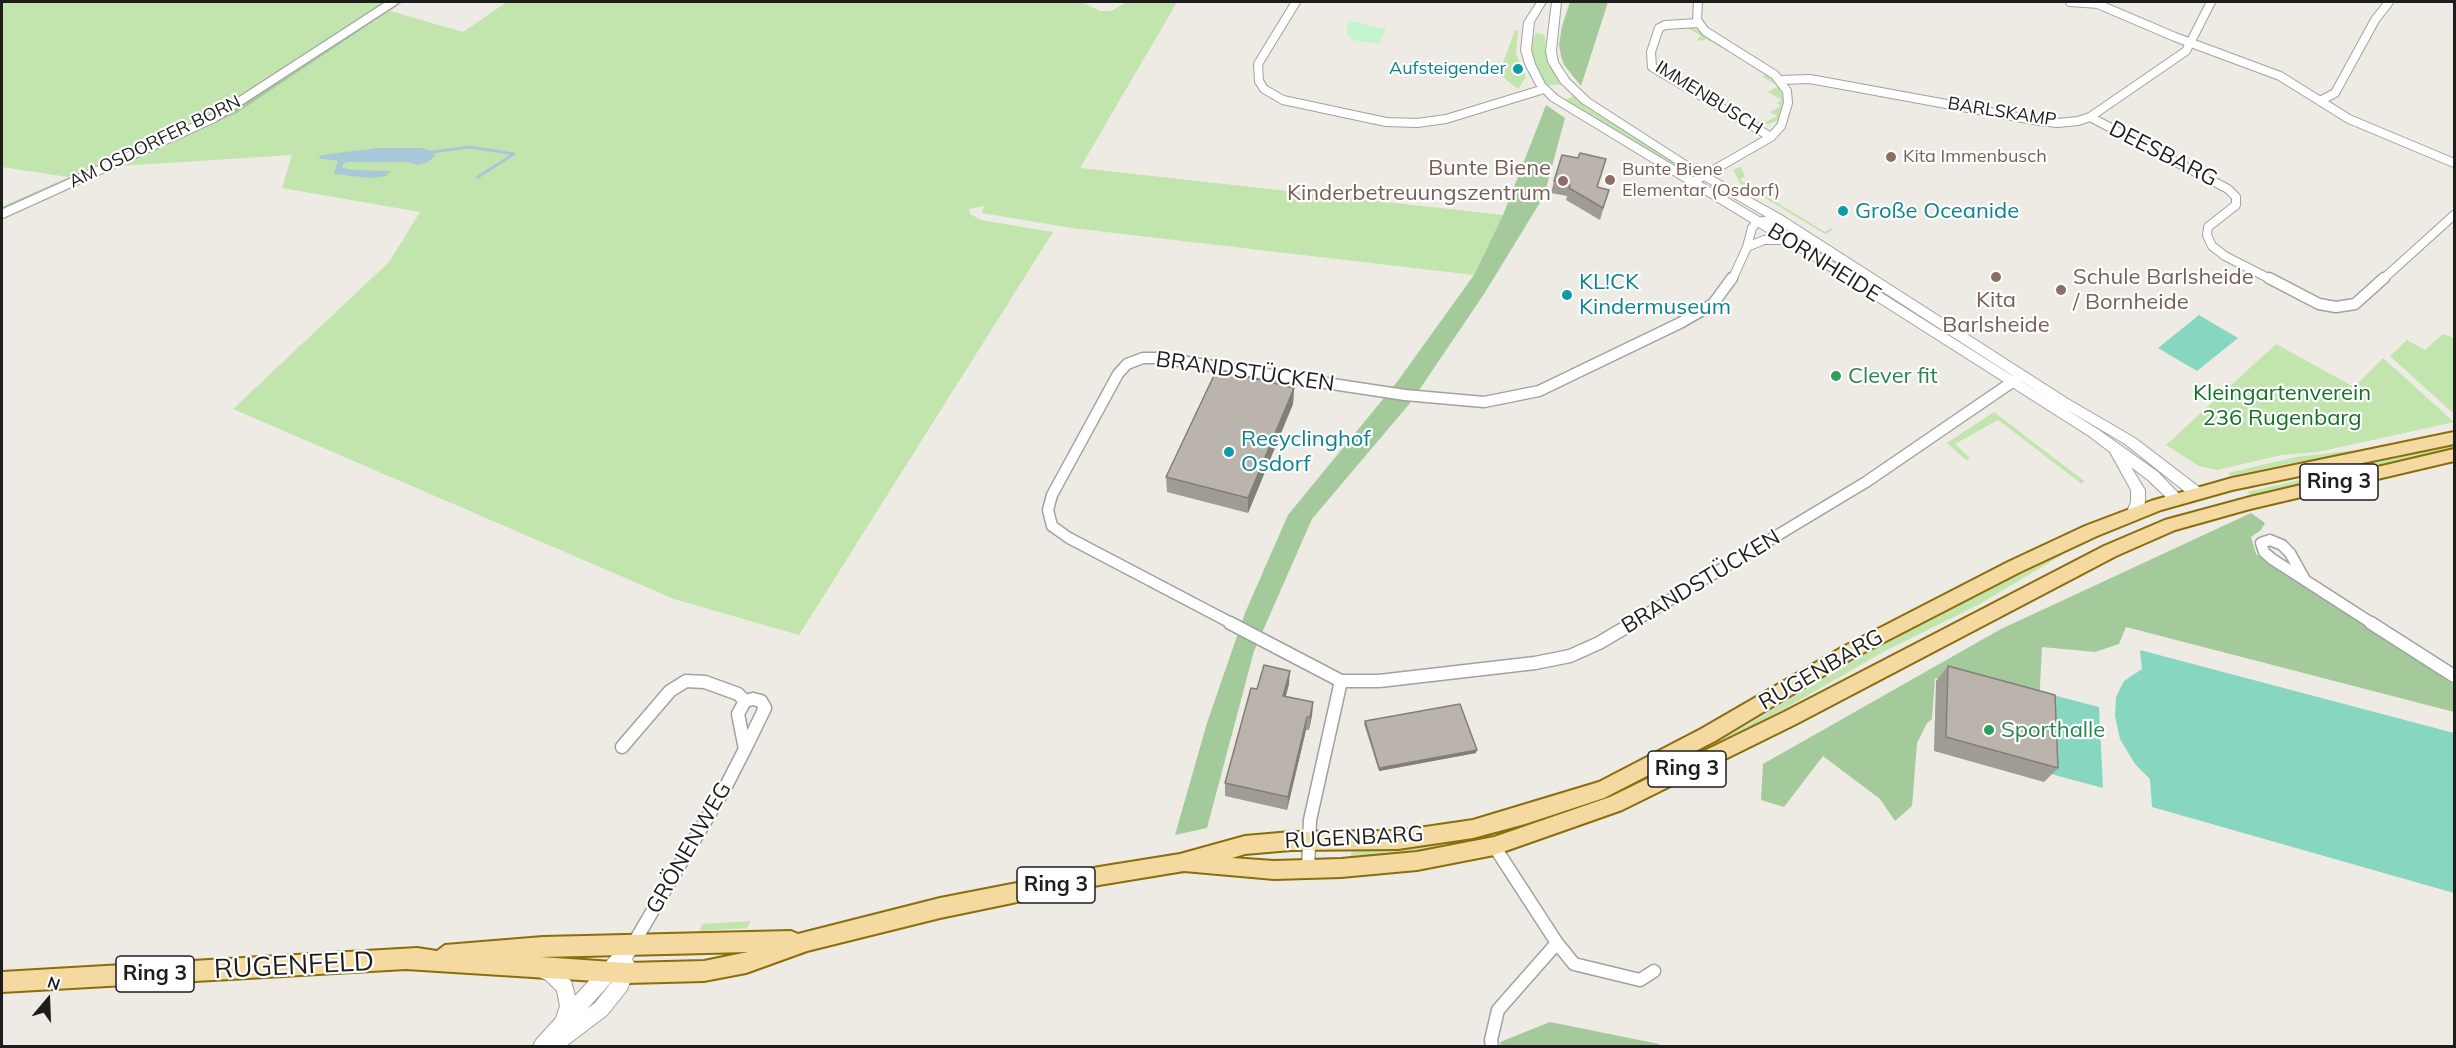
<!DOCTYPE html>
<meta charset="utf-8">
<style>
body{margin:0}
#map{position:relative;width:2456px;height:1048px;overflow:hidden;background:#edebe3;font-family:Mulish,sans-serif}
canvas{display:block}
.frame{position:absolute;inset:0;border:3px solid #1d1d1d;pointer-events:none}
.north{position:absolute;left:18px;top:970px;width:60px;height:60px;-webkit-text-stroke:4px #fff;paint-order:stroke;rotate:19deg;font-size:16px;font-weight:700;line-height:24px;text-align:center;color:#1d1d1d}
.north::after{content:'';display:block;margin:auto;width:21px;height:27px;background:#1d1d1d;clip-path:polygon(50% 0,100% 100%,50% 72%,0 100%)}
</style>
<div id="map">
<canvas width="2456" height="1048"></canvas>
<div class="frame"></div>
<div class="north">N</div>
</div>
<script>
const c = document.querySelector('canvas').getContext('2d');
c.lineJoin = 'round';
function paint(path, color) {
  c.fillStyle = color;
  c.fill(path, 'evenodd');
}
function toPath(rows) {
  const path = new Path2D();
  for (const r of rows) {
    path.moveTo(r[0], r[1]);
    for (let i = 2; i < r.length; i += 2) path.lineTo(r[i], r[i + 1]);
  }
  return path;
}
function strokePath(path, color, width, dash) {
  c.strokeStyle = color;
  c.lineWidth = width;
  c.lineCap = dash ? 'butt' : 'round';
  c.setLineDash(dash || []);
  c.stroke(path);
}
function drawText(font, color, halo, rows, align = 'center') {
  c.font = font + ' Mulish,sans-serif';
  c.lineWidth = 4.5;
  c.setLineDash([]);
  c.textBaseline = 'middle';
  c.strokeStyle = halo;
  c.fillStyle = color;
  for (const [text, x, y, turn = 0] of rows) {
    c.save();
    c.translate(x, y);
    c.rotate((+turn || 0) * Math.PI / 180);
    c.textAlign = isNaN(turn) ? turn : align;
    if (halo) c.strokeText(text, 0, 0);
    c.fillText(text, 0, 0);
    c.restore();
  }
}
const grass = toPath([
 [2,2,383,2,225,105,196,121,68,177,2,167],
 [507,2,1081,2,1100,11,1111,11,1127,2,1177,2,1080,168,1503,215,1474,275,1072,228,982,213,984,206,969,209,970,214,981,220,1053,232,799,635,674,599,233,409,389,262,420,212,282,188,292,155,120,166,237,113,390,11,463,32],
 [1684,25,1696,29,1709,39,1761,69,1768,74,1774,79,1781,89,1783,100,1778,120,1769,124,1756,123,1689,84,1709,94,1714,91,1718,94,1713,97,1756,123,1762,120,1766,122,1777,116,1770,112,1781,106,1777,103,1782,100,1768,92,1778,86,1763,77,1767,73,1706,39,1701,41,1697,39,1701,36,1684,26,1678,29,1674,27],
 [1515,30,1518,31,1516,53,1526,77,1518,89,1499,74],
 [1536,33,1545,35,1546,59,1552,64,1563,84,1546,86,1531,53,1531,45],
 [1574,95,1591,110,1678,163,1675,165,1564,102],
 [1741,167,1745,176,1740,180,1825,232,1831,228,1833,230,1825,234,1740,183,1733,170],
 [2443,334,2454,338,2454,414,2390,356,2407,340,2425,350],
 [2276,344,2354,387,2383,358,2454,422,2318,452,2282,455,2217,470,2199,466,2166,445],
 [1994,412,2084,481,2082,484,1998,420,1955,444,1970,458,1966,460,1947,443],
 [2454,445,2454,449,2251,495,2247,492],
 [2357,450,2358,454,2301,461,2231,476,2228,473,2296,457],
 [2059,554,2062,555,1978,605,1883,652,1746,731,1699,754,1697,752,1742,728,1912,626],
 [1550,814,1551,816,1482,838,1438,848,1350,859,1352,850,1399,847],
 [751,921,747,928,700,931,702,924]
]);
const forest = toPath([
 [383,2,403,2,237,113,2,220,2,207,196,121,225,105],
 [1570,2,1608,2,1581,86,1564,65,1561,56,1559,45,1562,26],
 [1546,105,1565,118,1544,196,1484,294,1411,402,1312,519,1254,651,1207,828,1175,835,1207,723,1245,613,1288,515,1397,382,1474,275,1503,215],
 [2251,513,2265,523,2261,530,2251,537,2256,554,2454,685,2454,712,2126,627,2119,644,2095,652,2042,647,2039,706,1935,678,1932,719,1927,723,1917,743,1912,806,1895,821,1880,799,1823,756,1784,807,1761,800,1763,764,2001,629],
 [1550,1022,1659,1044,1661,1046,1501,1046,1500,1042]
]);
const park = toPath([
 [1349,21,1386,29,1379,44,1352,40,1346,32]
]);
const pitch = toPath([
 [2199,315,2238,338,2197,371,2158,348],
 [2140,650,2454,733,2454,893,2152,807,2150,779,2135,764,2120,739,2115,716,2116,697,2124,681,2142,669],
 [2049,694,2099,707,2103,788,2051,774]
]);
const water = toPath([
 [377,148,422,148,432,151,435,156,428,162,419,165,408,162,347,162,342,165,343,168,352,170,391,171,386,176,370,178,334,174,338,161,318,158,322,155]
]);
const stream = toPath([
 [433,152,470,147,514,154,478,177]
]);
const minorFar2 = toPath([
 [1296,2,1258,64,1259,81,1264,89,1283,100,1386,122,1417,123,1446,119,1544,89],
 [2070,2,2099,4],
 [2093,2,2175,37,2280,76,2349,119,2454,163],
 [1699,23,1665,25,1659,28,1651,52,1652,67,1771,137],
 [1780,80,1810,79,2039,121,2057,123,2078,121,2090,117,2186,51,2211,2],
 [2320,101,2335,93,2375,20,2389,2],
 [2090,117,2228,189,2236,197,2236,205,2208,227,2207,235,2212,246,2225,256,2272,280],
 [1691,183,1771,137,1781,126,1788,103,1787,91,1775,75,1705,31,1697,20,1698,2],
 [2,214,214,118,393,2],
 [1747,247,1764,240,1787,240],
 [1732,280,1747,247,1752,228,1757,222,1779,219],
 [2382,280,2454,215]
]);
const minorFar1 = toPath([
 [2269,278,2319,304,2336,307,2355,304,2384,278],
 [2305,580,2290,553,2282,545,2270,540,2261,543,2264,552,2272,559,2373,624],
 [1233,624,1069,538,1052,526,1048,510,1052,495,1118,374,1127,364,1143,358,1160,358,1405,395,1484,402,1539,391,1680,323,1713,304,1732,278],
 [1630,624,1866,482,2018,378]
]);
const minor = toPath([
 [1230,623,1341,681,1379,681,1535,663,1570,656,1599,643,1633,623],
 [2371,623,2454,676],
 [753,699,761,701,765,708,745,749,738,714,745,701,753,699],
 [622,747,670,691,686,681,705,682,738,694,745,701],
 [1494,846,1557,943,1574,964,1640,980,1654,971],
 [1308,869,1310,820,1341,681],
 [632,946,726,786,745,749],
 [1492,1046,1491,1040,1498,1010,1557,943]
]);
const tertiary = toPath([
 [1537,2,1546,2,1534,22,1531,50,1535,64,1545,84,1558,96,1806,245,2049,399,1775,222,1683,168,1582,103,1561,83,1548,62,1546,51,1552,2,1561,2,1556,51,1558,62,1569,79,1590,99,1691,164,1783,216,2068,399,2135,438,2203,490,2205,494,2203,498,2193,498,2125,444,2064,408,2099,430,2158,472,2184,499,2182,503,2177,504,2172,503,2148,480,2131,467,2145,490,2145,502,2138,518,2128,518,2126,514,2131,502,2131,490,2110,452,2089,436,1798,251,1550,100,1536,85,1525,64,1521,50,1524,22,1537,2],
 [632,938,638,940,640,946,632,959,636,966,627,990,607,1015,566,1046,533,1046,536,1040,556,1018,560,1006,557,991,546,980,537,976,534,970,537,964,543,962,558,968,571,981,575,996,626,940,632,938],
 [615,978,595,1003,587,1009,615,978]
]);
const primary = toPath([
 [2454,432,2454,444,2232,490,2161,510,2097,536,2020,572,1853,658,1715,741,1604,798,1525,824,1473,838,1398,849,1291,850,1245,854,1232,858,1274,861,1341,859,1417,852,1494,837,1610,797,1784,712,2104,546,2165,520,2250,497,2454,449,2454,461,2250,509,2175,530,2116,556,1796,724,1622,810,1494,855,1417,870,1341,877,1274,879,1184,871,1099,885,940,918,807,951,746,973,704,981,627,983,406,969,2,992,2,972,417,948,437,951,445,945,543,937,791,931,798,934,940,898,1099,867,1180,854,1245,836,1291,832,1398,831,1473,820,1599,782,1701,729,1841,648,2008,562,2085,526,2151,501,2232,478,2454,432],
 [748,952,704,961,627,963,541,957,748,952]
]);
const wall = toPath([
 [1603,170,1597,187,1609,190,1600,220,1566,200,1567,196,1551,193,1554,181],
 [1294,388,1293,404,1248,513,1167,492,1166,477],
 [1948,666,2058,768,2044,782,1934,751,1936,681],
 [1289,684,1286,696,1313,702,1312,715,1309,730,1306,730,1287,810,1225,796,1225,783,1257,689],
 [1365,721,1476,753,1379,771,1364,724]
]);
const shadedWall = toPath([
 [1294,388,1293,404,1248,513,1248,498],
 [1290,671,1289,684,1282,709,1283,696],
 [1313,702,1312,715,1309,730,1310,717],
 [1307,717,1306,730,1287,810,1288,797],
 [1477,750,1476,753,1379,771,1379,768]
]);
const building = toPath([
 [1580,153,1606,159,1597,187,1609,190,1603,208,1569,188,1570,185,1554,181,1562,155,1578,158,1580,153],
 [1217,369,1294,388,1248,498,1166,477,1217,369],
 [1264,665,1290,671,1283,696,1313,702,1310,717,1307,717,1288,797,1225,783,1251,688,1257,689,1264,665],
 [1948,666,2055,695,2058,768,1946,737,1948,666],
 [1460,704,1477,750,1379,768,1365,721,1460,704]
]);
const markers = [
 [1518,69,6,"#0f9aa8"],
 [1891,157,6,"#8d6e63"],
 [1610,180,6,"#8d6e63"],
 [1563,181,6,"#8d6e63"],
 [1843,211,6,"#0f9aa8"],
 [1996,277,6,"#8d6e63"],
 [2061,290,6,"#8d6e63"],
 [1567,295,6,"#0f9aa8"],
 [1836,376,6,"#2e9e5b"],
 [1229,452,6,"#0f9aa8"],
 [1989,730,6,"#2e9e5b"]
];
const farCulturenames = [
 ["Aufsteigender",1506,69]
];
const farStreetnames = [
 ["IMMENBUSCH",1709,98,32],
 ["BARLSKAMP",2002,112,9],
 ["AM OSDORFER BORN",155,142,-26]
];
const farEducationnames = [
 ["Kita Immenbusch",1903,157],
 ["Bunte Biene",1622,170],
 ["Elementar (Osdorf)",1622,191]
];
const shields = [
 [2339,482,78],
 [1687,769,78],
 [1056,885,78],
 [155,974,78]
];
const shieldNames = [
 ["Ring 3",2339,482],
 ["Ring 3",1687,769],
 ["Ring 3",1056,885],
 ["Ring 3",155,974]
];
const streetNames = [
 ["DEESBARG",2163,154,27],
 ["BORNHEIDE",1824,263,32],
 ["BRANDSTÜCKEN",1245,372,8],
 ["BRANDSTÜCKEN",1701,582,-31],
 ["RUGENBARG",1821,670,-30],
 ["RUGENBARG",1354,838,-3],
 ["GRÖNENWEG",689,848,-60]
];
const educationNames = [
 ["Bunte Biene",1551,168],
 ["Kinderbetreuungszentrum",1551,193],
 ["Schule Barlsheide",2073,277,"left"],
 ["/ Bornheide",2073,302,"left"],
 ["Kita",1996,300,"center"],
 ["Barlsheide",1996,325,"center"]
];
const cultureNames = [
 ["Große Oceanide",1855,211],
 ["KL!CK",1579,282],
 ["Kindermuseum",1579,307],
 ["Recyclinghof",1241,439],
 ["Osdorf",1241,464]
];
const leisureNames = [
 ["Clever fit",1848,376],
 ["Sporthalle",2001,730]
];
const parkNames = [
 ["Kleingartenverein",2282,393],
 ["236 Rugenbarg",2282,418]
];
const nearStreetnames = [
 ["RUGENFELD",294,966,-3]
];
paint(grass, '#c2e4ad');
paint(forest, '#a4ca9b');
paint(park, '#c3f5cc');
paint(pitch, '#87d7c0');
paint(water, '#a7c8d8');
strokePath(stream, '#a7c8d8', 3);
strokePath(minorFar2, '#a1a1a1', 10);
strokePath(minorFar1, '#a1a1a1', 13);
strokePath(minor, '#a1a1a1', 15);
strokePath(tertiary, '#a1a1a1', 2);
strokePath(primary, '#8b6d0b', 4);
strokePath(minorFar2, '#fff', 8);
strokePath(minorFar1, '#fff', 10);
strokePath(minor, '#fff', 12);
paint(tertiary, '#fff');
paint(primary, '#f4d9a1');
paint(wall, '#a09b95');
paint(shadedWall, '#827e79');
paint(building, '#bab4ad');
strokePath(building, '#827e79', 1.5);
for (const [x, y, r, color] of markers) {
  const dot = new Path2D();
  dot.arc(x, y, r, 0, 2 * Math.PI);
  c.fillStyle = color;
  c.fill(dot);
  strokePath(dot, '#fff', 2);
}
drawText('18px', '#0d838f', '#fff', farCulturenames, 'right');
drawText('18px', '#1d1d1d', '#fff', farStreetnames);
drawText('18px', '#785e54', '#fff', farEducationnames, 'left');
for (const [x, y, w] of shields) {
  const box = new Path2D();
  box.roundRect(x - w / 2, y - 18, w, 36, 4.5);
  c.fillStyle = '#fff';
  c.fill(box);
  strokePath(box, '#1d1d1d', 1.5);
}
drawText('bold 21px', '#1d1d1d', null, shieldNames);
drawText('22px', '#1d1d1d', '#fff', streetNames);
drawText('22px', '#785e54', '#fff', educationNames, 'right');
drawText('22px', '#0d838f', '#fff', cultureNames, 'left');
drawText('22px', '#27864d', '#fff', leisureNames, 'left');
drawText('22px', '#137225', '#fff', parkNames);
drawText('27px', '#1d1d1d', '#fff', nearStreetnames);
</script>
